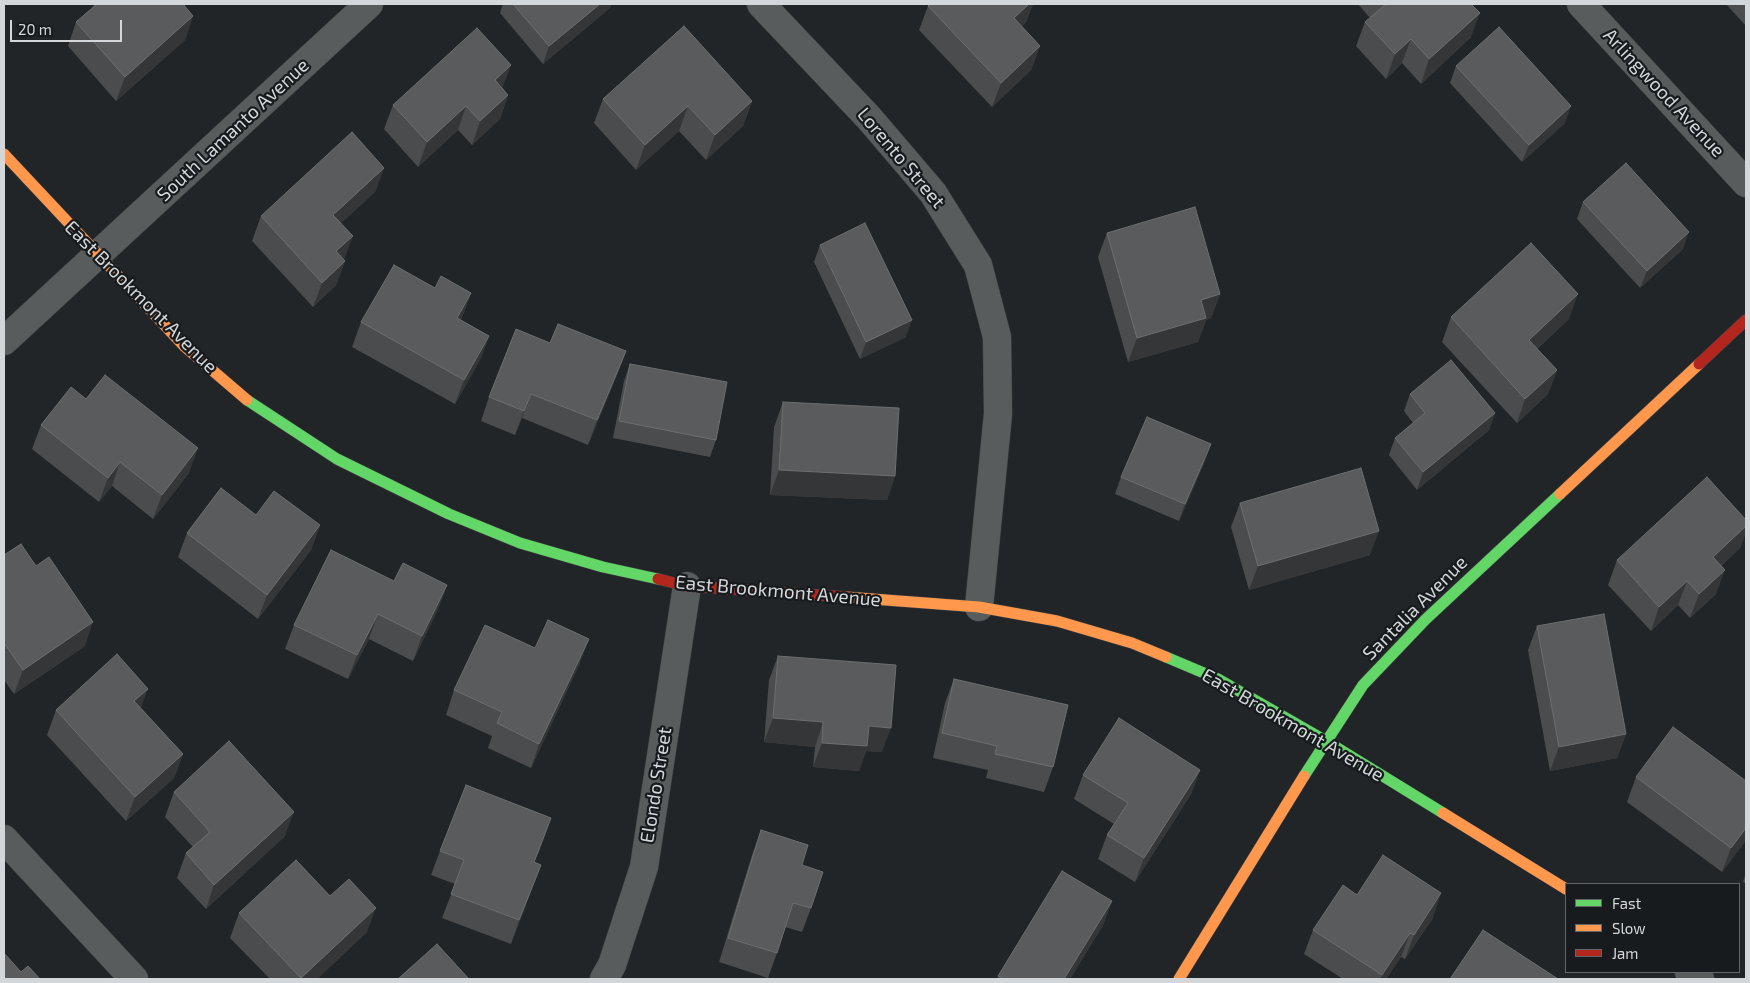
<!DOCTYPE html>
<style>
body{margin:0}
#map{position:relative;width:1750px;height:983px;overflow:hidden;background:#222527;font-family:"Exo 2",sans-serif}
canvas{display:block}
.frame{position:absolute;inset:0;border:5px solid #d4d7d9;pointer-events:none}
.legend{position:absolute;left:1565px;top:883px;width:175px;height:90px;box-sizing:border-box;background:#171b1e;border:1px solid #636669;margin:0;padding:6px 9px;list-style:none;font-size:15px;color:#d4d7d9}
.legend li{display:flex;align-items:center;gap:10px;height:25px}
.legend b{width:25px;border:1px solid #636669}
.scale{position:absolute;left:10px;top:20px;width:112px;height:22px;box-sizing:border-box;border:2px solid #d4d7d9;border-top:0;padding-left:6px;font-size:15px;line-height:18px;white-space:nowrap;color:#d4d7d9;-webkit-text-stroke:4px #171b1e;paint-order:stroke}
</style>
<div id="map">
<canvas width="1750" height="983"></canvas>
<div class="frame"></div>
<ul class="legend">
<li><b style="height:6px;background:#63d668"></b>Fast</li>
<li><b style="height:6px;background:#ff974d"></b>Slow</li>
<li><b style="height:6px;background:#b3261e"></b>Jam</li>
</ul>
<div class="scale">20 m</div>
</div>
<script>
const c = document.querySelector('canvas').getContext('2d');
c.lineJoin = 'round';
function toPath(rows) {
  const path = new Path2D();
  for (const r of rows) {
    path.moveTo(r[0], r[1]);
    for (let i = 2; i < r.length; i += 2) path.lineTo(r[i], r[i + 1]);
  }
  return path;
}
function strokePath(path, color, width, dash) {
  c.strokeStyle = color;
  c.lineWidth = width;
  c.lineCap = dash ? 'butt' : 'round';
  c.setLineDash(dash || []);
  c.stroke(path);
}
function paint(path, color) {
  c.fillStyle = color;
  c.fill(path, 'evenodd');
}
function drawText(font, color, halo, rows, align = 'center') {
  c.font = font + ' "Exo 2",sans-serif';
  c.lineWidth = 4.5;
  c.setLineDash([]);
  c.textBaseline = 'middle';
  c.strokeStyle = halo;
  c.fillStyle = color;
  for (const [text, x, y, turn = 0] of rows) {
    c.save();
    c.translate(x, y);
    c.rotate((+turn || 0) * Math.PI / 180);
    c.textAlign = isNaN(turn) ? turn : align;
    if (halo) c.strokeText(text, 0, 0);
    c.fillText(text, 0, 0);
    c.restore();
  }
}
const street = toPath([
 [761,4,869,118,933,193,978,265,997,337,998,414,979,607],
 [1581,4,1746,183],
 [4,341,369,4],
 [4,839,134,979],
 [1689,972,1700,979],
 [604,979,612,965,644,867,687,586]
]);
const fast = toPath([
 [247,400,337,459,449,514,520,543,603,567,658,579],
 [1166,657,1218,679,1326,741,1443,813],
 [1304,776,1363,685,1426,619,1560,494]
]);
const slow = toPath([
 [4,154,184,346,247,400],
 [1560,494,1699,364],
 [846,597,979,607,1057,621,1132,643,1166,657],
 [1443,813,1566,889],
 [1179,979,1304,776]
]);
const jam = toPath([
 [1699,364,1746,320],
 [658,579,687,586,846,597]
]);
const wall = toPath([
 [92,4,183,4,193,16,185,40,116,101,68,46,76,22,94,6],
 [503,4,611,4,610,8,543,64,500,13],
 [930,4,1033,4,1026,22,1022,26,1040,46,1031,70,992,107,919,30,928,6],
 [1358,4,1471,4,1471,37,1421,84,1402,63,1386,79,1356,46,1365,22,1370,18],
 [1726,4,1746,4,1746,26],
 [511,65,502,88,508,95,500,119,472,145,458,130,418,167,384,129,393,105],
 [1456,66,1565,123,1522,162,1450,83],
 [603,99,752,101,743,126,706,160,679,131,636,170,594,123],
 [384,168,375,192,341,223,344,260,345,261,336,285,313,307,252,241,261,216],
 [1583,202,1683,249,1640,288,1577,219],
 [1107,233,1220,294,1211,318,1206,320,1198,342,1128,362,1098,257],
 [820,245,906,337,860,359,814,262],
 [435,288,471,293,461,320,489,336,480,360,455,404,352,347,361,322],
 [1451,317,1569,319,1537,349,1557,370,1548,394,1517,423,1442,342],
 [550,343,626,351,617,375,588,445,522,418,515,435,481,421,489,397],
 [630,364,716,440,710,457,613,438,624,381],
 [1410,394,1495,413,1489,430,1417,490,1389,455,1395,438,1413,423,1404,411],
 [86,399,189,473,153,519,112,486,99,502,32,449,41,425],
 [783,402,895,476,887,500,770,495,774,427],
 [1205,461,1179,521,1115,494,1121,477],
 [1240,503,1370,555,1249,590,1231,527],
 [256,515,320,525,311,550,258,619,178,557,187,533],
 [1746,520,1746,532,1740,548,1721,566,1716,594,1690,618,1678,605,1651,631,1608,585,1617,560],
 [4,555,85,646,14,694,4,680],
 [394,581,447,585,438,609,413,661,369,639,348,679,285,649,294,625],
 [1537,626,1626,734,1617,758,1550,771,1528,650],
 [535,648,580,663,531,768,488,748,492,736,446,715,454,690],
 [778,656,882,752,866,751,859,771,813,767,815,747,764,742,769,680],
 [954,679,1053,767,1044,792,986,778,988,770,933,758,945,703],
 [141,708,183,754,174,778,126,821,47,735,56,710],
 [1200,770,1191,794,1135,882,1098,859,1107,835,1114,824,1074,799,1083,775],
 [1636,777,1746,781,1746,840,1722,872,1627,802],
 [174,792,285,836,206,909,177,878,186,853,193,847,165,817],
 [761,830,802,865,811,908,802,932,785,927,777,953,768,978,719,962,752,855],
 [543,842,534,862,532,889,511,944,442,918,455,884,431,875,440,851],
 [1746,872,1746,884,1743,882],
 [1357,895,1433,918,1405,959,1401,957,1386,979,1343,979,1304,954,1313,930],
 [330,896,367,932,317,979,270,979,230,938,239,913],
 [1112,901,1103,925,1070,979,997,979,998,976]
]);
const shadedWall = toPath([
 [600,4,611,4,610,8,543,64,549,46],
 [1029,4,1033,4,1026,22,1005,42,1014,18],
 [1480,13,1471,37,1421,84,1429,59],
 [193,16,185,40,116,101,125,77],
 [1411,39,1402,63,1386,79,1395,54],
 [1040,46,1031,70,992,107,1001,83],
 [511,65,502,89,495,80],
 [508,95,500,119,472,145,480,121],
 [752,101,743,126,706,160,715,135],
 [466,106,458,130,418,167,427,142],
 [688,106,679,131,636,170,645,145],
 [1571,106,1565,123,1522,162,1529,145],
 [384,168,375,192,324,239,333,215],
 [1689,232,1683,249,1640,288,1647,271],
 [353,236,344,260,336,251],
 [345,261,336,285,313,307,322,283],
 [471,293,462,317,448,342,457,318],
 [1220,294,1211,318,1206,320,1198,342,1128,362,1137,338,1201,300],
 [1578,294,1569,319,1520,364,1529,340],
 [912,320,906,337,860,359,866,342],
 [489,336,480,360,455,404,464,380],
 [626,351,617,375,588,445,597,420],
 [1557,370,1548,394,1517,423,1525,399],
 [531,394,522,418,515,435,524,411],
 [1495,413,1489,430,1417,490,1423,472],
 [1211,444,1205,461,1179,521,1185,504],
 [198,448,189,473,153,519,162,495],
 [120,462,112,486,99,502,108,478],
 [779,470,895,476,887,500,770,495],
 [320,525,311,550,258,619,267,595],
 [1746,526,1746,532,1740,548,1704,581,1713,557],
 [1379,531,1370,555,1249,590,1258,566],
 [1725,570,1716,594,1690,618,1699,594],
 [1687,581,1678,605,1651,631,1659,607],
 [447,585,438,609,413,661,422,636],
 [378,614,369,639,348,679,357,655],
 [93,622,85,646,14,694,23,670],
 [589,639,580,663,531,768,539,744],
 [148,689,139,713,134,701],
 [773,718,823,722,815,747,764,742],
 [869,726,891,728,882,752,866,751,859,771,813,767,822,743],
 [1626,734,1617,758,1550,771,1559,747],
 [183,754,174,778,126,821,135,797],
 [1200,770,1191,794,1135,882,1144,858],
 [294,812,285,836,206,909,214,885],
 [551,818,543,842,525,886,534,862],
 [1746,828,1746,840,1722,872,1731,848],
 [541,865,532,889,511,944,519,920],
 [1441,893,1433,918,1405,959,1414,935],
 [1112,901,1103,925,1070,979,1064,979],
 [376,908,367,932,317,979,300,979],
 [1410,933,1401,957,1386,979,1380,979,1382,975]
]);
const building = toPath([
 [97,4,183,4,193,16,125,77,76,22,97,4],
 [513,4,600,4,549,46,513,4],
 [930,4,1029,4,1014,18,1040,46,1001,83,928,6,930,4],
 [1386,4,1471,4,1480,13,1429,59,1411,39,1395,54,1365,22,1386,4],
 [684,26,752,101,715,135,688,106,645,145,603,99,684,26],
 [1499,27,1571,106,1529,145,1456,66,1499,27],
 [477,28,511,65,495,80,508,95,480,121,466,106,427,142,393,105,477,28],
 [352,132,384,168,333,215,353,236,336,251,345,261,322,283,261,216,352,132],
 [1626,163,1689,232,1647,271,1583,202,1626,163],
 [1195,207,1220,294,1201,300,1206,318,1137,338,1107,233,1195,207],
 [865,223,912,320,866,342,820,245,865,223],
 [1531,243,1578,294,1529,340,1557,370,1525,399,1451,317,1531,243],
 [394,265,435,288,441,276,471,293,457,318,489,336,464,380,361,322,394,265],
 [558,324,626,351,597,420,531,394,524,411,489,397,516,329,550,343,558,324],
 [1451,360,1495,413,1423,472,1395,438,1425,413,1410,394,1451,360],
 [630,364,727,382,716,440,619,421,630,364],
 [105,375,198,448,162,495,120,462,108,478,41,425,71,387,86,399,105,375],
 [783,402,899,408,895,476,779,470,783,402],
 [1147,417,1211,444,1185,504,1121,477,1147,417],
 [1361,468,1379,531,1258,566,1240,503,1361,468],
 [1707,477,1746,520,1746,526,1713,557,1725,570,1699,594,1687,581,1659,607,1617,560,1707,477],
 [221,488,256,515,274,491,320,525,267,595,187,533,221,488],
 [21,544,36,566,49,557,93,622,23,670,4,643,4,555,21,544],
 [331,550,394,581,403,563,447,585,422,636,378,614,357,655,294,625,331,550],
 [1604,614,1626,734,1559,747,1537,626,1604,614],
 [548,620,589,639,539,744,497,723,502,712,454,690,485,625,535,648,548,620],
 [117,654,148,689,134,701,183,754,135,797,56,710,117,654],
 [778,656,896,665,891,728,869,726,867,746,822,743,823,722,773,718,778,656],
 [954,679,1068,705,1053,767,995,754,997,746,942,733,954,679],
 [1119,718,1200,770,1144,858,1107,835,1128,803,1083,775,1119,718],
 [1673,727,1746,781,1746,828,1731,848,1636,777,1673,727],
 [229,741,294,812,214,885,186,853,210,832,174,792,229,741],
 [466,785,551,818,534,862,541,865,519,920,451,894,464,860,440,851,466,785],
 [761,830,808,845,802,865,823,872,811,908,793,903,777,953,728,938,761,830],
 [1383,855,1441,893,1414,935,1410,933,1382,975,1313,930,1343,885,1357,895,1383,855],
 [296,860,330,896,349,879,376,908,301,978,239,913,296,860],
 [1062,871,1112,901,1064,979,1004,979,998,976,1062,871],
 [1483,930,1558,979,1450,979,1483,930],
 [437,944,469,979,398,979,437,944],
 [4,953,21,972,28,966,40,979,4,979,4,953]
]);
const streetNames = [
 ["Arlingwood Avenue",1664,93,47],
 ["South Lamanto Avenue",233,130,-43],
 ["Lorento Street",901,158,50],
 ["East Brookmont Avenue",141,297,45],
 ["East Brookmont Avenue",778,591,5],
 ["Santalia Avenue",1415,608,-45],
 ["East Brookmont Avenue",1293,725,30],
 ["Elondo Street",656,785,-81]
];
strokePath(street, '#404244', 29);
strokePath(fast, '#404244', 12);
strokePath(slow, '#404244', 12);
strokePath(jam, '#404244', 12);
strokePath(street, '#595c5d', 28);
strokePath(fast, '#63d668', 11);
strokePath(slow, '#ff974d', 11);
strokePath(jam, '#b3261e', 11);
paint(wall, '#4a4c4e');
paint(shadedWall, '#343638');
paint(building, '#595b5c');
strokePath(building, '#6c6f70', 1);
drawText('19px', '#d4d7d9', '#171b1e', streetNames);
</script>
